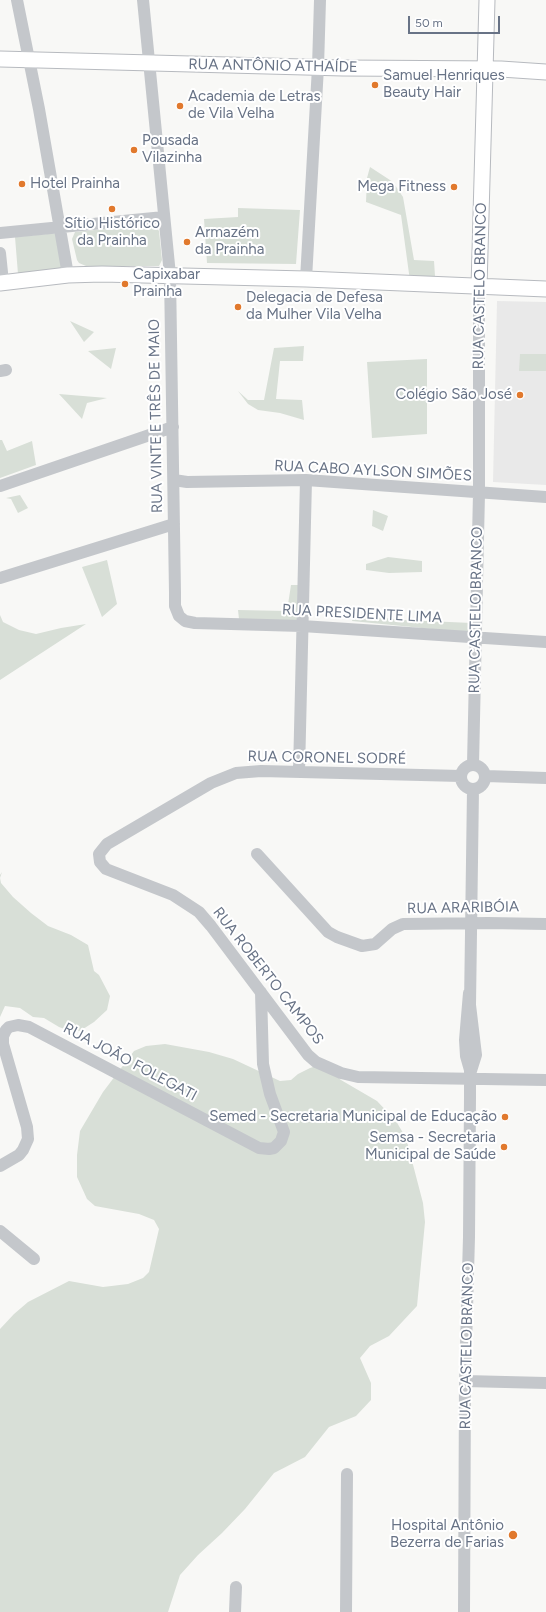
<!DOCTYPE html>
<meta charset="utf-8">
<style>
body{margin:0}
#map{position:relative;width:546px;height:1612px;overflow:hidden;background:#f8f8f6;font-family:Figtree,sans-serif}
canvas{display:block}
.scale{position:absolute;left:408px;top:16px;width:92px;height:18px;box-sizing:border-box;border:2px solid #687386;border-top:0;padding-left:5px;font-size:12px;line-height:14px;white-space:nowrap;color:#687386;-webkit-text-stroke:3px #fff;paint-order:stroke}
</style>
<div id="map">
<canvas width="546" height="1612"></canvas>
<div class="scale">50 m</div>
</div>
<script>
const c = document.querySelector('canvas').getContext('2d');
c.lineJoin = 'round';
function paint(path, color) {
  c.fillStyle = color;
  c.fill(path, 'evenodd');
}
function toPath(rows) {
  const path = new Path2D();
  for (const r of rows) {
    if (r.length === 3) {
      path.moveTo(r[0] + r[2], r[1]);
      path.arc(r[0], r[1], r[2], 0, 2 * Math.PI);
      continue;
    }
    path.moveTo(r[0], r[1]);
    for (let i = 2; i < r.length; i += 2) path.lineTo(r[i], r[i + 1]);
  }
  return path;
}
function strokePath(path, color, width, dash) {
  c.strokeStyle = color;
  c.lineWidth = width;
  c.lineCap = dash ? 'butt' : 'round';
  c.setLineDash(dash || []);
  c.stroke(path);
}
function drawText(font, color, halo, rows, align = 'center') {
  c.font = font + ' Figtree,sans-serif';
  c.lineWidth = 4;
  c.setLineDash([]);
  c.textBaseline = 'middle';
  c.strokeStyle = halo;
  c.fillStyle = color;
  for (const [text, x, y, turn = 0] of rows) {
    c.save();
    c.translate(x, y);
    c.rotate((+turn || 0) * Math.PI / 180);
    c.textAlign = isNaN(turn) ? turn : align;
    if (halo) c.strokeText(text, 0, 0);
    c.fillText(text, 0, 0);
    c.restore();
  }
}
const built = toPath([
 [497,301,546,302,546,485,493,482]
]);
const green = toPath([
 [370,167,393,182,403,197,414,260,434,261,435,276,410,281,401,215,366,202,367,178],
 [238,208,300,210,296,264,207,263,204,219,238,217],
 [154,224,159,231,162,260,159,266,86,266,79,263,77,260,72,239,75,232],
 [58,233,63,269,18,274,15,237],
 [70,321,94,332,84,342],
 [304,346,303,361,280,361,276,399,302,400,304,420,280,413,258,410,248,404,238,391,248,400,264,400,274,348],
 [116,348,111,369,88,351],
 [520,354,546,354,546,371,519,371],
 [427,359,427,434,372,438,367,362],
 [59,394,107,398,87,403,82,419],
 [0,440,2,440,7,451,32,441,36,465,0,478],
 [20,495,28,508,18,513,11,499,6,498],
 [373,510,388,516,383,531,372,526],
 [388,557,422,561,422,572,389,573,366,570,366,564],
 [107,560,117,604,102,617,82,567],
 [291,585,298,585,297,621,239,619,238,610,287,611],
 [0,615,3,622,19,630,36,634,61,628,86,624,0,680],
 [354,615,404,620,472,623,472,633,352,621],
 [2,872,0,878,1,883,13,897,31,913,48,926,71,935,88,945,94,971,99,975,110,996,107,1010,94,1022,80,1031,67,1030,59,1027,44,1018,33,1017,20,1008,5,1006,0,1017,0,875],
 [165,1044,209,1052,233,1059,280,1081,291,1080,298,1074,310,1068,319,1065,334,1073,341,1080,377,1101,396,1121,406,1138,423,1203,425,1222,417,1306,389,1336,370,1346,360,1358,371,1383,371,1400,356,1416,329,1427,305,1457,274,1473,245,1509,222,1533,198,1555,180,1575,168,1612,0,1612,0,1329,14,1314,28,1302,69,1281,103,1287,128,1284,143,1278,149,1272,159,1229,154,1220,139,1214,95,1206,87,1199,77,1177,77,1155,80,1131,103,1092,134,1051,146,1046]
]);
const minor = toPath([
 [17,0,39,109,68,275],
 [143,0,170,275,175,593,175,606,179,616,185,621,195,623,302,626,546,642],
 [0,233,164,217],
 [0,253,3,282],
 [306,279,318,67,320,0],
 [0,371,6,370],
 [174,480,187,482,306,480,546,497],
 [0,486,173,427],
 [0,578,174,524],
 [473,764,479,493,479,287],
 [473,777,12],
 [299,772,306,480],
 [461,776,261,771,236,773,211,783,107,844,99,854,100,862,106,869,173,895,199,912,211,926,308,1055,316,1062,341,1073,358,1077,546,1080],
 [486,776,546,778],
 [257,854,328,932,337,937,362,946,375,944,392,929,403,924,488,923,546,924],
 [470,1074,476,1055,470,1005,473,789],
 [0,1166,19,1155,23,1150,28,1139,27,1127,3,1044,3,1036,6,1030,9,1027,18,1025,29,1027,259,1148,269,1149,274,1148,281,1141,284,1132,270,1094,263,1064,261,992],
 [0,1231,34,1259],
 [465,1381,546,1383],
 [235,1612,236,1587],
 [346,1612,347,1474],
 [464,1612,465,1381,469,1237,470,1097,470,1070,466,1056,465,1040,469,993]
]);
const major = toPath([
 [0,59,343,68,501,69,546,72],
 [0,283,68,275,102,274,306,279,546,289],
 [479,287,487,0]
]);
const markers = [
 [375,85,4,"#e1792d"],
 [180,106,4,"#e1792d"],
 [134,150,4,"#e1792d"],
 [22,184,4,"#e1792d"],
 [454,187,4,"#e1792d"],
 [112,209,4,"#e1792d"],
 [187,242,4,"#e1792d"],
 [125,284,4,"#e1792d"],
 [238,307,4,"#e1792d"],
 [520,395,4,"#e1792d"],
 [505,1117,4,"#e1792d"],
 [504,1147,4,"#e1792d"],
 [513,1535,5,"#e1792d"]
];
const streetNames = [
 ["RUA ANTÔNIO ATHAÍDE",273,66,1],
 ["RUA CASTELO BRANCO",480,286,-89],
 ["RUA VINTE E TRÊS DE MAIO",156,416,-91],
 ["RUA CABO AYLSON SIMÕES",373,471,3],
 ["RUA CASTELO BRANCO",476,610,-89],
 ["RUA PRESIDENTE LIMA",362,614,3],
 ["RUA CORONEL SODRÉ",327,758,1],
 ["RUA ARARIBÓIA",463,908,-1],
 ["RUA ROBERTO CAMPOS",268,976,52],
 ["RUA JOÃO FOLEGATI",130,1062,28],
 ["RUA CASTELO BRANCO",467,1346,-89]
];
const poiNames = [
 ["Samuel Henriques",383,76],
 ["Beauty Hair",383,93],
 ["Academia de Letras",188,97],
 ["de Vila Velha",188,114],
 ["Pousada",142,141],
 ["Vilazinha",142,158],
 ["Hotel Prainha",30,184],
 ["Mega Fitness",446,187,"right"],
 ["Sítio Histórico",112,224,"center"],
 ["da Prainha",112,241,"center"],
 ["Armazém",195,233],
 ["da Prainha",195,250],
 ["Capixabar",133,275],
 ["Prainha",133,292],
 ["Delegacia de Defesa",246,298],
 ["da Mulher Vila Velha",246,315],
 ["Colégio São José",512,395,"right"],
 ["Semed - Secretaria Municipal de Educação",497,1117,"right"],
 ["Semsa - Secretaria",496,1138,"right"],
 ["Municipal de Saúde",496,1155,"right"],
 ["Hospital Antônio",504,1526,"right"],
 ["Bezerra de Farias",504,1543,"right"]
];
paint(built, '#e9e9e9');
paint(green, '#d8dfd7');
strokePath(major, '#b7babf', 17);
strokePath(minor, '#c4c7cb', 12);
strokePath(major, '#fff', 15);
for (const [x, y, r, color] of markers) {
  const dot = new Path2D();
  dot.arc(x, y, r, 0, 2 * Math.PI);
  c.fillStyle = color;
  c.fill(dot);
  strokePath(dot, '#fff', 1.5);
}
drawText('15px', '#687386', '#fff', streetNames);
drawText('15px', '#687386', '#fff', poiNames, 'left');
</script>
